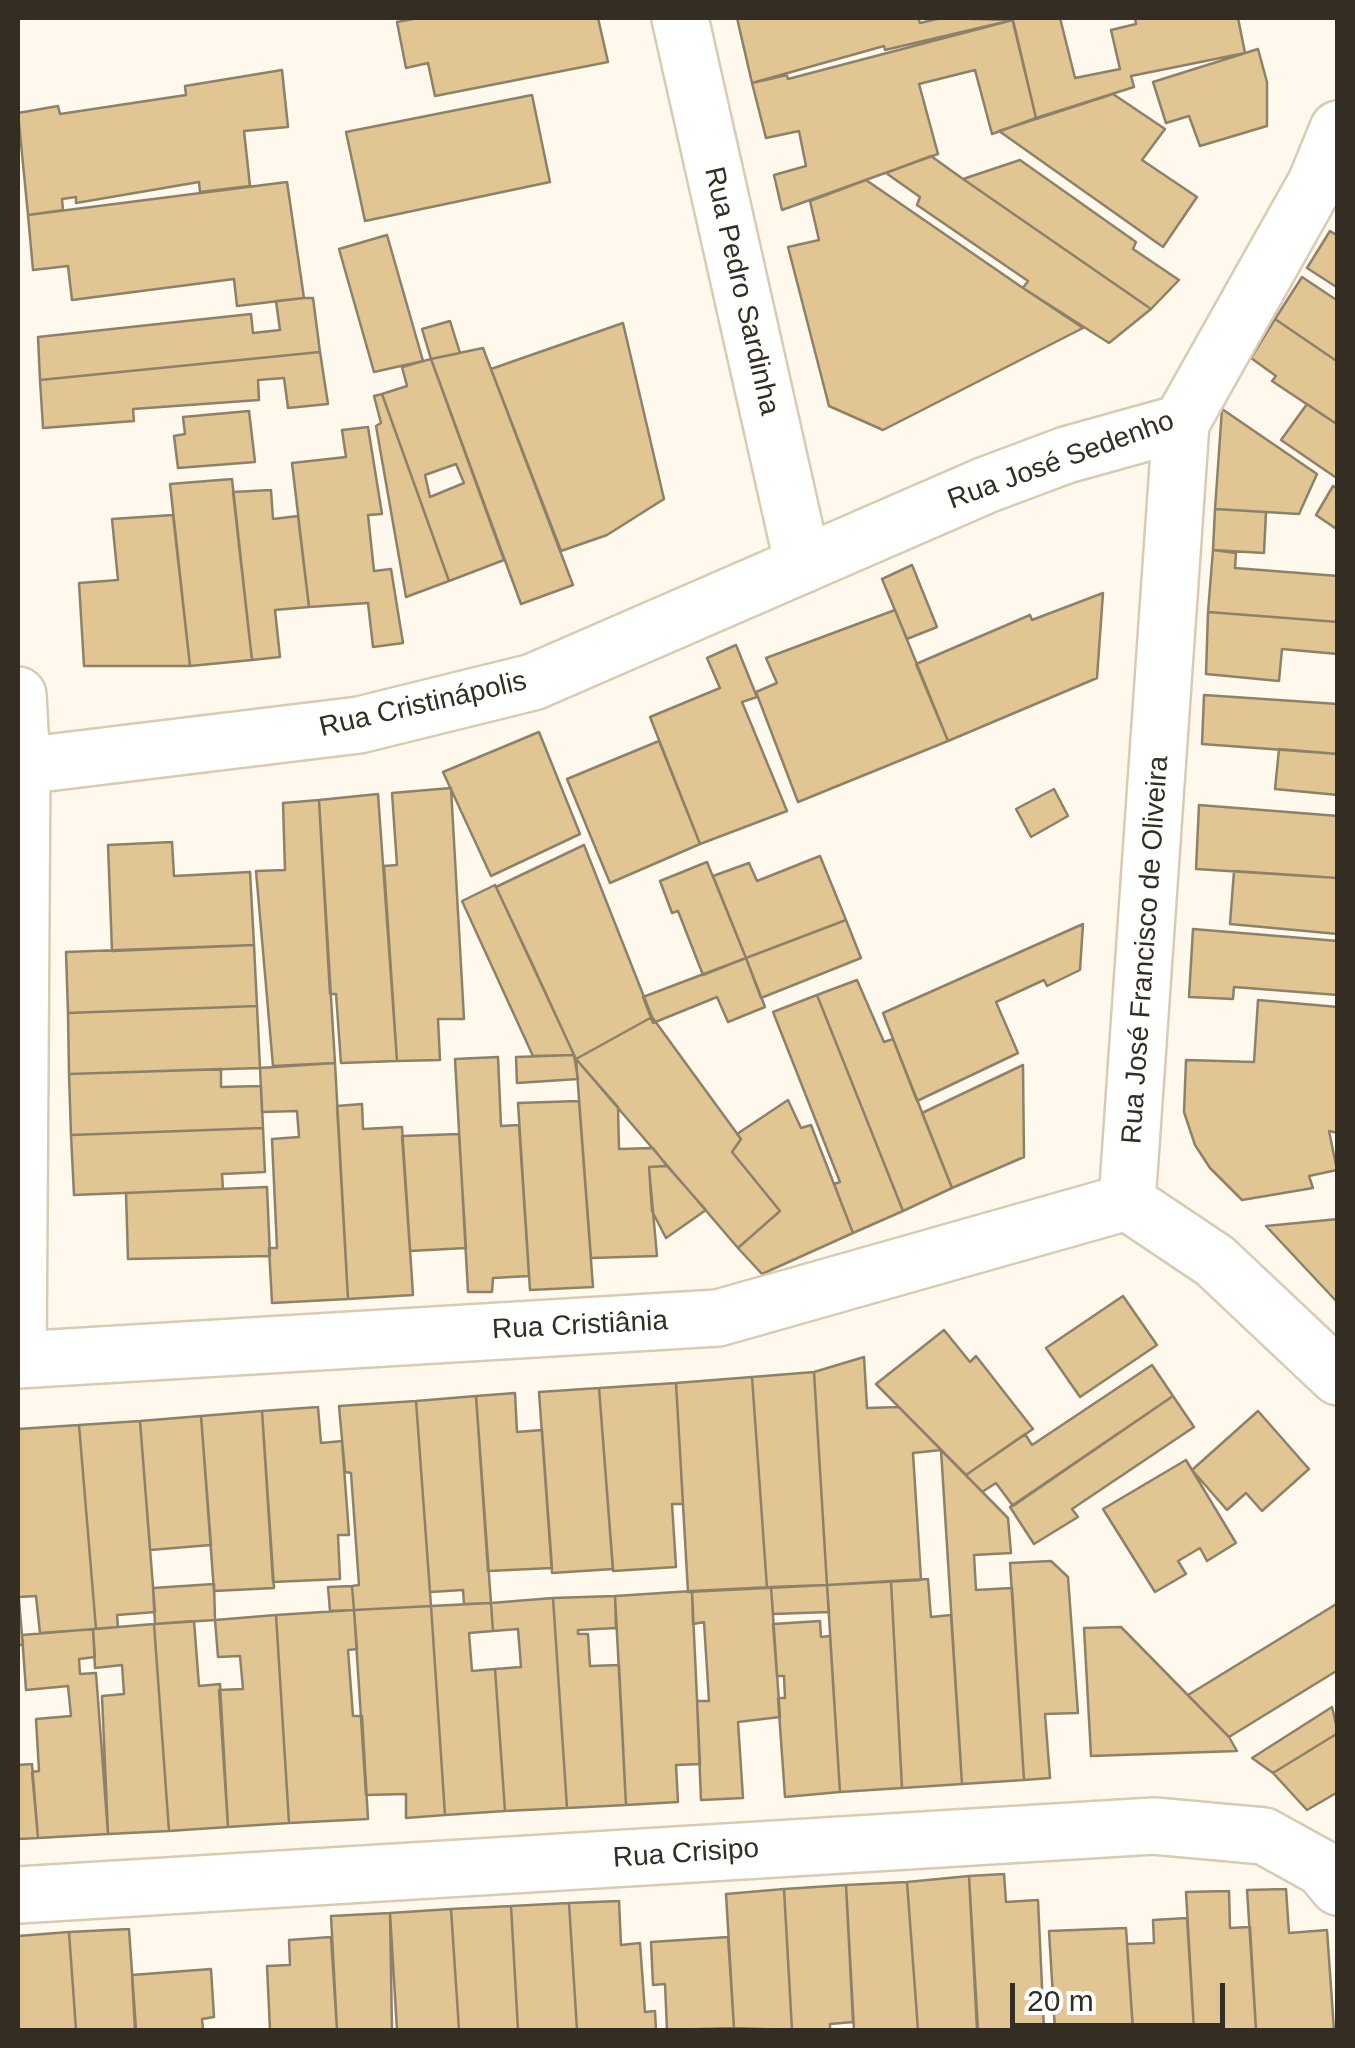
<!DOCTYPE html>
<meta charset="utf-8">
<style>
body{margin:0}
#map{position:relative;width:1355px;height:2048px;overflow:hidden;background:#fef8ed;font-family:Arial,sans-serif}
canvas{display:block}
.frame{position:absolute;inset:0;border:20px solid #332d23;pointer-events:none}
.scale{position:absolute;left:1010px;top:1983px;width:215px;height:45px;box-sizing:border-box;border:5px solid #332d23;border-top:0;padding-left:12px;font-size:30px;line-height:35px;white-space:nowrap;color:#332d23;-webkit-text-stroke:8px #fff;paint-order:stroke}
</style>
<div id="map">
<canvas width="1355" height="2048"></canvas>
<div class="frame"></div>
<div class="scale">20 m</div>
</div>
<script>
const c = document.querySelector('canvas').getContext('2d');
c.lineJoin = 'round';
function paint(path, color) {
  c.fillStyle = color;
  c.fill(path, 'evenodd');
}
function toPath(rows) {
  const path = new Path2D();
  for (const r of rows) {
    path.moveTo(r[0], r[1]);
    for (let i = 2; i < r.length; i += 2) path.lineTo(r[i], r[i + 1]);
  }
  return path;
}
function strokePath(path, color, width, dash) {
  c.strokeStyle = color;
  c.lineWidth = width;
  c.lineCap = dash ? 'butt' : 'round';
  c.setLineDash(dash || []);
  c.stroke(path);
}
function drawText(font, color, halo, rows, align = 'center') {
  c.font = font + ' Arial,sans-serif';
  c.lineWidth = 8;
  c.setLineDash([]);
  c.textBaseline = 'middle';
  c.strokeStyle = halo;
  c.fillStyle = color;
  for (const [text, x, y, turn = 0] of rows) {
    c.save();
    c.translate(x, y);
    c.rotate((+turn || 0) * Math.PI / 180);
    c.textAlign = isNaN(turn) ? turn : align;
    if (halo) c.strokeText(text, 0, 0);
    c.fillText(text, 0, 0);
    c.restore();
  }
}
const building = toPath([
 [418,18,598,18,608,62,435,96,428,63,406,68,397,22,418,18],
 [737,18,918,18,920,23,941,18,1013,20,885,50,884,46,752,83,737,18],
 [1012,18,1060,18,1075,78,1120,69,1111,30,1136,24,1135,18,1238,18,1245,53,1131,76,1134,87,1036,118,1012,18],
 [1013,20,1036,118,992,134,975,70,919,84,938,154,782,210,774,175,806,166,799,131,766,138,752,83,787,75,788,79,1013,20],
 [1258,49,1267,82,1267,126,1200,146,1189,116,1166,123,1153,82,1258,49],
 [282,70,288,127,244,131,250,186,200,192,199,182,76,203,76,197,62,199,63,210,28,215,18,113,58,106,60,114,186,95,185,86,282,70],
 [1113,94,1165,129,1142,160,1197,197,1163,247,999,131,1113,94],
 [532,95,550,182,365,221,346,132,532,95],
 [931,156,963,179,1151,309,1109,343,1023,288,1028,281,917,205,920,197,886,173,931,156],
 [1020,160,1136,242,1133,249,1179,280,1151,309,963,179,1020,160],
 [866,180,1023,288,1083,328,883,430,829,406,788,247,819,240,810,201,866,180],
 [287,182,304,298,237,306,234,279,72,300,68,266,33,270,28,215,287,182],
 [1330,231,1338,236,1338,288,1307,268,1330,231],
 [387,235,423,361,374,372,339,249,387,235],
 [1302,277,1338,301,1338,362,1275,319,1302,277],
 [304,298,313,298,320,352,40,380,38,337,251,314,253,333,280,330,276,301,304,298],
 [1275,319,1338,362,1338,425,1272,381,1276,376,1251,358,1275,319],
 [450,321,460,353,431,359,422,329,450,321],
 [623,323,664,499,607,535,561,551,491,369,623,323],
 [483,348,573,585,521,604,431,359,483,348],
 [320,352,328,404,288,408,284,378,258,380,259,400,133,409,134,421,43,428,40,380,320,352],
 [431,359,504,560,449,581,382,394,407,386,402,367,431,359],
 [456,464,464,483,430,497,425,475,456,464],
 [382,394,449,581,406,597,376,426,381,423,374,396,382,394],
 [1307,404,1338,425,1338,479,1281,440,1307,404],
 [1222,409,1317,474,1299,514,1215,509,1222,409],
 [249,411,255,462,178,468,174,436,185,434,183,417,249,411],
 [368,427,382,514,368,515,374,571,391,569,403,643,373,647,368,603,309,607,292,463,346,457,342,430,368,427],
 [232,479,252,660,190,666,170,484,232,479],
 [1333,486,1338,489,1338,530,1316,515,1333,486],
 [271,490,273,519,298,516,309,607,275,610,280,657,252,660,233,492,271,490],
 [1215,509,1266,512,1264,553,1213,550,1215,509],
 [173,515,190,666,84,666,79,583,118,580,112,519,173,515],
 [1213,550,1236,553,1235,568,1338,576,1338,622,1208,612,1213,550],
 [912,565,937,627,907,639,882,579,912,565],
 [1103,593,1097,678,948,741,916,664,1030,615,1032,620,1103,593],
 [895,610,948,741,798,802,756,692,777,683,766,658,895,610],
 [1208,612,1338,622,1338,654,1282,649,1279,681,1206,674,1208,612],
 [736,645,757,697,742,702,787,811,700,844,650,717,720,688,707,658,736,645],
 [1204,695,1338,704,1338,754,1202,744,1204,695],
 [539,732,580,834,491,876,443,772,539,732],
 [659,741,700,844,610,883,567,779,659,741],
 [1279,749,1338,754,1338,795,1275,789,1279,749],
 [451,788,464,1019,438,1019,440,1060,397,1061,384,866,397,865,392,793,451,788],
 [1054,789,1068,816,1031,837,1016,809,1054,789],
 [378,794,397,1061,341,1063,336,994,330,994,319,800,378,794],
 [319,800,335,1063,273,1066,256,871,285,870,283,803,319,800],
 [1199,805,1338,816,1338,878,1196,869,1199,805],
 [172,842,174,876,250,872,254,945,112,951,108,845,172,842],
 [584,845,652,1017,576,1059,496,887,584,845],
 [820,856,846,920,746,958,713,876,749,863,757,881,820,856],
 [707,862,746,958,703,975,678,911,672,913,660,881,707,862],
 [1234,871,1338,878,1338,934,1230,924,1234,871],
 [495,885,530,959,574,1055,533,1056,462,901,495,885],
 [846,920,861,958,761,998,746,958,846,920],
 [1083,924,1080,970,1047,986,1044,980,996,1002,1018,1053,917,1101,883,1013,1083,924],
 [1193,929,1338,941,1338,995,1234,987,1233,999,1189,997,1193,929],
 [254,945,257,1006,68,1013,66,952,254,945],
 [746,958,765,1007,728,1022,717,997,653,1023,643,997,746,958],
 [857,980,884,1042,893,1039,952,1188,903,1211,817,995,857,980],
 [817,995,903,1211,853,1233,834,1184,840,1182,773,1012,817,995],
 [1258,1000,1338,1007,1338,1133,1329,1131,1337,1170,1309,1176,1313,1188,1242,1200,1210,1168,1195,1145,1184,1112,1186,1060,1254,1062,1258,1000],
 [257,1006,260,1068,69,1074,68,1013,257,1006],
 [652,1017,741,1139,732,1152,780,1211,738,1248,576,1059,652,1017],
 [574,1055,578,1079,517,1083,516,1057,574,1055],
 [498,1057,501,1126,519,1125,529,1276,493,1278,492,1292,468,1292,455,1059,498,1057],
 [576,1059,618,1107,619,1149,653,1148,667,1166,649,1167,657,1256,591,1258,576,1059],
 [335,1063,348,1299,272,1303,269,1248,277,1248,272,1139,299,1137,297,1111,262,1112,260,1068,335,1063],
 [1023,1065,1024,1157,952,1188,922,1113,1023,1065],
 [221,1069,221,1087,261,1086,263,1128,71,1135,69,1074,221,1069],
 [788,1100,801,1128,811,1125,853,1233,762,1274,738,1248,780,1211,732,1152,741,1139,737,1134,788,1100],
 [579,1101,593,1287,530,1290,518,1103,579,1101],
 [362,1104,363,1129,402,1127,413,1295,348,1299,337,1106,362,1104],
 [263,1128,265,1172,222,1174,223,1189,74,1195,71,1135,263,1128],
 [459,1134,466,1248,410,1251,402,1136,459,1134],
 [667,1166,706,1210,666,1238,652,1211,649,1167,667,1166],
 [267,1187,270,1256,128,1259,126,1193,267,1187],
 [1338,1219,1338,1303,1266,1226,1338,1219],
 [1123,1296,1157,1345,1080,1397,1046,1348,1123,1296],
 [944,1330,970,1362,976,1356,1033,1429,966,1475,876,1384,944,1330],
 [864,1357,867,1408,899,1407,941,1450,913,1453,921,1580,827,1585,814,1372,864,1357],
 [1152,1365,1173,1396,1013,1506,996,1483,982,1492,966,1475,1025,1434,1032,1445,1152,1365],
 [814,1372,827,1585,767,1588,752,1377,814,1372],
 [752,1377,767,1588,688,1592,676,1383,752,1377],
 [676,1383,683,1504,672,1504,676,1567,613,1571,599,1388,676,1383],
 [599,1388,613,1569,552,1573,539,1392,599,1388],
 [515,1393,517,1432,542,1430,552,1568,488,1571,476,1396,515,1393],
 [476,1396,491,1603,464,1604,463,1590,430,1592,416,1401,476,1396],
 [1173,1396,1194,1427,1072,1509,1078,1517,1034,1544,1010,1507,1173,1396],
 [416,1401,431,1606,354,1610,352,1586,359,1585,351,1473,345,1472,339,1406,416,1401],
 [318,1407,321,1443,342,1441,349,1535,338,1535,340,1579,273,1582,262,1411,318,1407],
 [262,1411,274,1588,214,1591,201,1416,262,1411],
 [1258,1411,1309,1469,1262,1511,1246,1493,1227,1510,1192,1470,1258,1411],
 [201,1416,211,1545,150,1550,140,1421,201,1416],
 [140,1421,155,1612,117,1615,118,1627,96,1629,79,1425,140,1421],
 [79,1425,96,1629,40,1633,36,1596,19,1597,18,1588,18,1429,79,1425],
 [941,1450,1008,1518,1011,1553,974,1555,976,1590,1012,1588,1024,1780,962,1784,941,1450],
 [1186,1460,1236,1543,1207,1561,1200,1548,1178,1561,1186,1574,1155,1592,1103,1509,1186,1460],
 [1051,1561,1068,1577,1078,1713,1045,1714,1050,1778,1024,1780,1010,1563,1051,1561],
 [928,1579,931,1617,951,1615,962,1784,902,1788,891,1581,928,1579],
 [891,1581,902,1788,840,1792,827,1585,891,1581],
 [214,1584,215,1620,155,1624,153,1588,214,1584],
 [827,1585,829,1612,773,1614,771,1587,827,1585],
 [352,1586,354,1610,330,1611,328,1587,352,1586],
 [771,1587,780,1717,738,1722,743,1798,701,1800,697,1701,709,1701,704,1622,693,1624,692,1591,771,1587],
 [18,1588,22,1635,23,1645,18,1645,18,1588],
 [692,1591,700,1764,676,1765,678,1802,626,1805,615,1596,692,1591],
 [615,1596,616,1628,578,1630,578,1634,588,1634,590,1666,619,1665,626,1805,567,1808,553,1598,615,1596],
 [553,1598,567,1808,505,1811,495,1669,521,1667,518,1629,493,1631,491,1603,553,1598],
 [491,1603,493,1631,469,1633,472,1671,495,1669,505,1811,445,1815,431,1606,491,1603],
 [1338,1603,1338,1670,1229,1737,1188,1695,1338,1603],
 [431,1606,445,1815,406,1818,406,1794,366,1795,354,1610,431,1606],
 [354,1610,357,1649,348,1650,353,1716,362,1716,368,1819,289,1823,276,1615,354,1610],
 [276,1615,289,1823,228,1827,219,1690,243,1689,240,1656,218,1657,215,1620,276,1615],
 [194,1621,199,1686,220,1684,228,1827,169,1831,154,1624,194,1621],
 [820,1621,821,1637,830,1636,840,1792,785,1797,778,1698,785,1698,784,1676,777,1676,773,1624,820,1621],
 [154,1624,169,1831,108,1834,102,1696,124,1694,122,1665,95,1668,93,1629,154,1624],
 [1121,1627,1229,1737,1237,1751,1091,1756,1084,1628,1121,1627],
 [93,1629,95,1657,79,1659,80,1674,96,1673,108,1834,38,1838,32,1772,39,1771,36,1719,71,1716,68,1686,26,1690,22,1635,93,1629],
 [1332,1707,1338,1733,1273,1773,1252,1758,1332,1707],
 [1338,1733,1338,1792,1307,1810,1273,1773,1338,1733],
 [32,1764,38,1838,18,1839,18,1765,32,1764],
 [1004,1874,1006,1902,1038,1900,1044,2030,978,2030,969,1876,1004,1874],
 [969,1876,977,2030,918,2030,907,1882,969,1876],
 [907,1882,918,2030,854,2030,846,1885,907,1882],
 [846,1885,853,2022,830,2024,830,2030,792,2030,784,1889,846,1885],
 [784,1889,792,2030,734,2028,726,1894,784,1889],
 [1286,1889,1289,1933,1327,1930,1334,2030,1256,2030,1247,1890,1286,1889],
 [1229,1891,1230,1928,1250,1927,1256,2030,1194,2030,1186,1892,1229,1891],
 [619,1901,621,1945,640,1943,645,2012,655,2011,656,2030,577,2030,569,1903,619,1901],
 [569,1903,577,2030,518,2030,511,1906,569,1903],
 [511,1906,518,2030,459,2030,451,1909,511,1906],
 [451,1909,459,2030,397,2030,390,1913,451,1909],
 [390,1913,392,2030,337,2030,331,1916,390,1913],
 [1187,1918,1194,2030,1133,2030,1127,1944,1154,1943,1153,1920,1187,1918],
 [1126,1928,1133,2030,1055,2030,1049,1931,1126,1928],
 [129,1929,136,2030,76,2030,69,1932,129,1929],
 [69,1932,76,2030,18,2030,18,1936,69,1932],
 [331,1937,337,2030,270,2030,267,1966,290,1965,289,1940,331,1937],
 [728,1937,734,2028,667,2030,665,1984,653,1985,651,1942,728,1937],
 [211,1969,214,2017,202,2019,203,2030,135,2030,132,1975,211,1969]
]);
const street = toPath([
 [680,18,803,565],
 [1181,423,1127,1202,1215,1261,1338,1377],
 [18,695,22,766,18,1360],
 [22,766,359,725,533,682,986,485,1066,455,1181,423,1316,183,1338,129],
 [18,1360,718,1318,1127,1202],
 [18,1895,1154,1826,1264,1836,1322,1868,1338,1887]
]);
const streetNames = [
 ["Rua Pedro Sardinha",741,291,77],
 ["Rua José Sedenho",1061,461,-20],
 ["Rua Cristinápolis",423,705,-13],
 ["Rua José Francisco de Oliveira",1146,950,-86],
 ["Rua Cristiânia",580,1326,-3],
 ["Rua Crisipo",686,1854,-4]
];
paint(building, '#e1c592');
strokePath(building, '#8e816a', 2.5);
strokePath(street, '#d9cbb2', 60);
strokePath(street, '#fff', 55);
drawText('28px', '#332d23', '#fff', streetNames);
</script>
